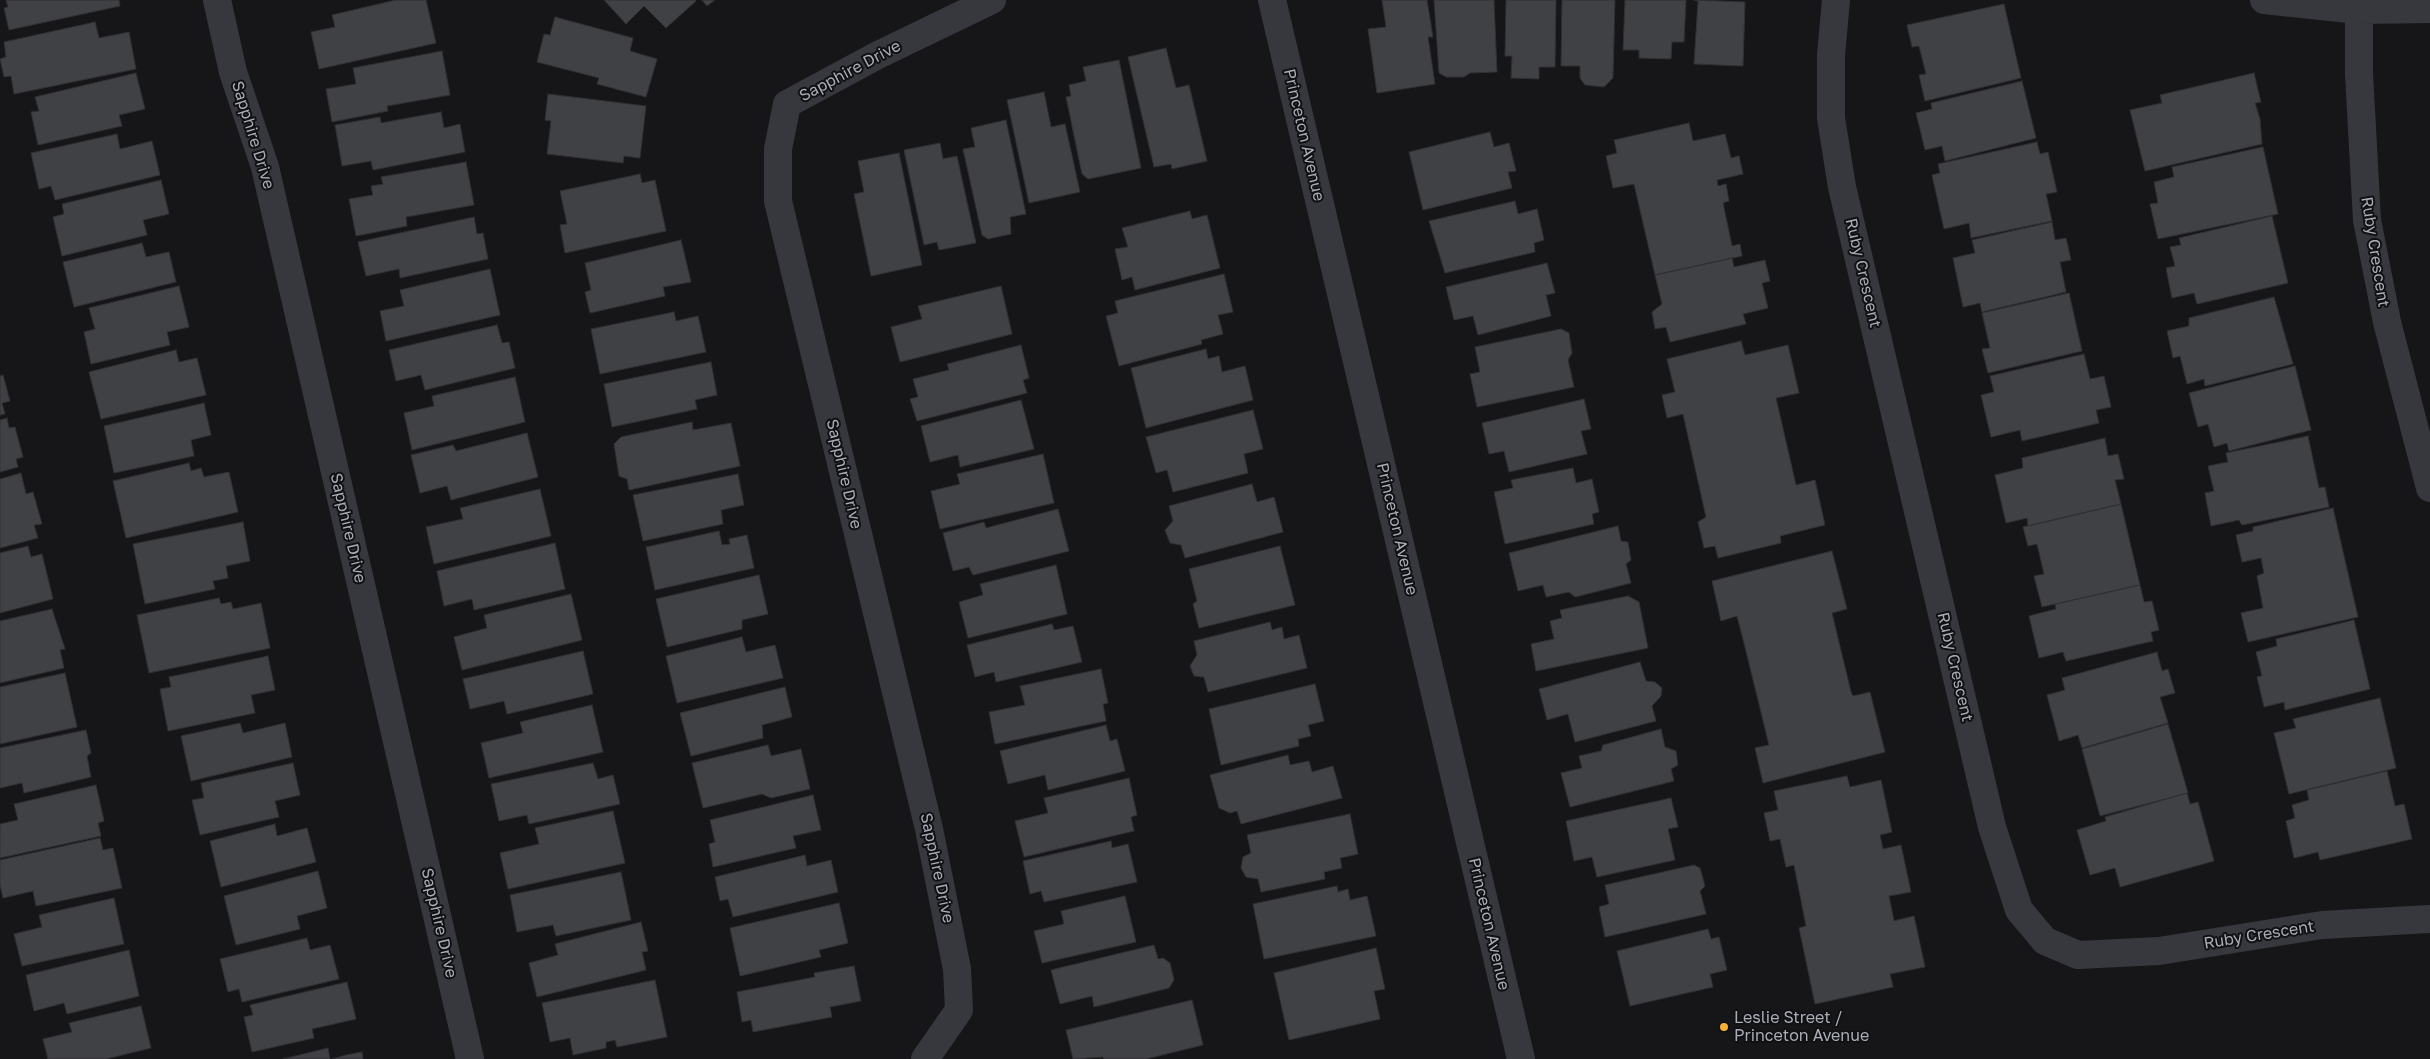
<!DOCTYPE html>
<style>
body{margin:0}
canvas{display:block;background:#161618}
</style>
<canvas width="2430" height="1059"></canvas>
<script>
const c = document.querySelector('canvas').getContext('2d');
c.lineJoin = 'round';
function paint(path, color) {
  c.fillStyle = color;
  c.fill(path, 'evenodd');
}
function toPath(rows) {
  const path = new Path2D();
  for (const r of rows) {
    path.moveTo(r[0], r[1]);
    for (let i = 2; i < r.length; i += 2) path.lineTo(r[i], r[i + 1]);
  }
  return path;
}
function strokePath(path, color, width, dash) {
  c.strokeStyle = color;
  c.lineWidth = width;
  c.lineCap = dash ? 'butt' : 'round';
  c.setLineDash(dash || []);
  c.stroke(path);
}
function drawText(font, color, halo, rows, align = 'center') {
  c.font = font + ' "Golos Text",sans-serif';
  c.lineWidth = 4;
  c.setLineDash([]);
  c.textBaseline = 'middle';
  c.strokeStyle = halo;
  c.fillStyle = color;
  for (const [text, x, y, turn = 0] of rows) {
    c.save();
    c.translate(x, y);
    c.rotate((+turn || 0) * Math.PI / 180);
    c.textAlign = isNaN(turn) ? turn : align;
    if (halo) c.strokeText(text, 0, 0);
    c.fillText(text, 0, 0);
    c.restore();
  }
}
const building = toPath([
 [6,0,119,0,120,6,9,30,4,8,8,7,6,0],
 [396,0,426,0,436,43,319,69,311,32,335,27,332,15,396,0],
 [604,0,695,0,696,1,666,28,644,6,626,24,604,0],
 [702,0,715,0,707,6,702,0],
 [1382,0,1427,0,1433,37,1428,37,1435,84,1377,93,1368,29,1386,27,1382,0],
 [1434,0,1494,0,1497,72,1470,73,1464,77,1446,77,1439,73,1434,0],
 [1506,0,1556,0,1555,67,1539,67,1539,79,1511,78,1512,56,1505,56,1506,0],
 [1562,0,1615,0,1613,78,1604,87,1585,85,1580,78,1580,66,1561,66,1562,0],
 [1625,0,1686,0,1684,42,1672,42,1671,59,1639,58,1639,50,1623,50,1625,0],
 [1694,0,1745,2,1743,66,1694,64,1698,1,1694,0],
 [2004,4,2021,78,1925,101,1919,75,1926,74,1919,46,1912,47,1907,25,2004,4],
 [555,17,633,38,630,51,657,59,646,97,597,84,599,78,537,62,544,34,550,35,555,17],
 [95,22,99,38,129,32,136,69,14,94,11,76,4,77,0,59,6,57,4,42,95,22],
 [1166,48,1176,88,1189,85,1207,161,1172,169,1171,164,1154,167,1128,57,1166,48],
 [442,51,450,95,387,106,388,111,332,122,326,89,356,84,353,68,442,51],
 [1119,60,1141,168,1088,179,1082,174,1066,97,1071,96,1069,85,1086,81,1083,67,1119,60],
 [136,73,145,109,119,115,122,126,38,145,31,112,39,111,35,97,136,73],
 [2254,73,2261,102,2255,103,2260,119,2262,144,2145,171,2130,110,2162,103,2160,95,2254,73],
 [2022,81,2036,138,1945,161,1942,146,1925,150,1916,113,1932,109,1931,103,2022,81],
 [1044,92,1051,127,1065,124,1080,192,1029,203,1007,100,1044,92],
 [548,94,646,106,640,158,624,156,623,163,547,154,551,121,545,120,548,94],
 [441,112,444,128,460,124,465,152,373,170,371,161,342,166,335,125,380,117,381,123,441,112],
 [1006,120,1026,214,1010,217,1011,234,988,239,982,235,963,149,975,147,971,128,1006,120],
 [1689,123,1693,141,1725,134,1731,158,1739,156,1743,174,1717,180,1718,186,1726,184,1729,201,1723,203,1732,246,1740,244,1742,256,1655,275,1634,184,1613,188,1606,156,1617,153,1614,140,1689,123],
 [1490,132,1494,147,1509,143,1516,171,1508,172,1512,188,1423,210,1409,152,1490,132],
 [117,134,120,149,152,141,160,175,55,200,51,186,39,189,31,153,117,134],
 [2037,142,2040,154,2048,152,2057,192,2046,194,2052,221,1971,238,1969,223,1944,229,1932,175,1940,173,1938,164,2037,142],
 [940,143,943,159,957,156,976,243,939,250,937,242,924,245,904,150,940,143],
 [2263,147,2278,214,2158,239,2150,204,2158,203,2154,182,2174,177,2172,167,2263,147],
 [899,153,922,265,871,276,854,194,864,192,858,161,899,153],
 [466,162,474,205,406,217,407,226,356,236,349,199,373,195,371,186,383,184,381,177,466,162],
 [640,174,642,183,655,180,666,231,565,253,560,225,567,224,560,191,640,174],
 [161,180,169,214,143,220,147,235,62,256,53,217,64,214,62,204,161,180],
 [1515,201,1518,214,1537,209,1544,240,1534,243,1535,252,1445,273,1429,221,1515,201],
 [1190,211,1192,219,1207,215,1220,268,1135,290,1132,277,1122,280,1115,249,1128,247,1122,228,1190,211],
 [2272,216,2288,283,2197,304,2194,293,2172,298,2166,268,2175,266,2170,247,2181,245,2179,238,2272,216],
 [474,217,477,234,483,233,488,259,400,278,399,269,366,276,358,242,474,217],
 [2052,222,2055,240,2066,238,2071,260,2060,262,2066,292,1982,312,1980,303,1963,307,1953,258,1975,253,1972,240,2052,222],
 [681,240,691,282,663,287,665,296,590,313,585,292,591,290,585,263,681,240],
 [142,243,146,257,169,252,176,282,74,307,63,262,142,243],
 [1732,258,1734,267,1765,260,1770,281,1762,283,1768,308,1743,314,1746,324,1670,342,1666,327,1655,329,1652,312,1662,304,1655,275,1732,258],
 [1547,263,1555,293,1546,295,1551,316,1478,335,1473,316,1454,320,1446,287,1547,263],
 [490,269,500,315,386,341,380,311,404,306,400,290,490,269],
 [1224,274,1233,312,1218,315,1223,334,1201,340,1202,344,1119,366,1106,316,1118,313,1115,301,1224,274],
 [179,286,189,327,167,332,170,345,91,364,84,332,95,329,89,308,179,286],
 [1001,286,1012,334,900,362,891,327,922,319,918,306,1001,286],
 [2069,293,2082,351,1988,373,1982,349,1990,348,1982,313,2069,293],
 [2274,297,2293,364,2205,386,2204,379,2187,384,2180,356,2173,358,2167,331,2189,326,2189,318,2274,297],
 [674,312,676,321,698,316,706,352,600,374,591,329,674,312],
 [497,325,502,343,509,342,515,368,425,390,421,375,396,381,389,350,497,325],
 [1561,329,1569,333,1572,353,1568,360,1574,387,1477,407,1470,374,1480,372,1475,347,1561,329],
 [1741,341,1745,355,1788,345,1799,393,1776,398,1796,485,1815,480,1825,525,1780,536,1781,543,1718,558,1715,546,1704,548,1698,522,1706,517,1683,414,1667,418,1662,395,1675,392,1667,359,1741,341],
 [1021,345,1029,378,1023,380,1027,393,917,421,910,399,918,397,913,379,949,370,947,364,1021,345],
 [1206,349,1208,359,1219,356,1222,372,1245,366,1253,400,1146,428,1131,368,1206,349],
 [176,350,179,362,197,358,206,395,101,419,89,372,176,350],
 [2084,354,2090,379,2104,376,2111,407,2096,410,2099,423,2022,441,2020,430,1991,437,1981,395,1994,392,1990,376,2084,354],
 [711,362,717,395,695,400,697,409,612,427,604,384,711,362],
 [2295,366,2311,430,2229,451,2227,443,2214,447,2208,424,2198,427,2189,393,2295,366],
 [3,375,10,401,2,403,5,414,0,415,0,376,3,375],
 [515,377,525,422,412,450,404,413,434,406,432,396,515,377],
 [1584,399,1591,429,1581,431,1587,454,1509,472,1504,451,1489,454,1482,423,1584,399],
 [1021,400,1034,449,960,467,958,455,930,462,921,426,1021,400],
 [204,403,211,435,191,440,194,456,114,473,104,426,204,403],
 [1253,410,1263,449,1244,454,1248,473,1173,492,1167,470,1156,473,1146,437,1253,410],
 [7,418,9,428,15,427,23,457,16,459,18,467,0,472,0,420,7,418],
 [692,422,693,430,731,423,740,466,629,490,627,479,619,476,614,444,621,437,692,422],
 [527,433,538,477,451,500,447,486,420,493,411,455,453,445,456,451,527,433],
 [2308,436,2319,488,2325,487,2329,507,2242,525,2239,520,2211,526,2205,493,2214,491,2208,466,2228,462,2226,453,2308,436],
 [2105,438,2108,456,2118,454,2124,479,2115,480,2121,504,2028,526,2027,518,2006,523,1995,475,2023,468,2022,458,2105,438],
 [1043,454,1054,503,940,529,931,491,960,484,957,474,1043,454],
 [189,463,191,471,201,468,204,477,229,472,238,512,126,538,113,481,189,463],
 [1573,468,1576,483,1592,479,1599,512,1592,514,1594,524,1505,544,1494,492,1513,488,1511,480,1573,468],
 [21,473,26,494,33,492,42,524,34,525,38,538,0,548,0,479,21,473],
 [738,474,744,505,721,510,723,524,643,541,633,495,738,474],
 [1252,484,1257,502,1274,497,1283,532,1185,558,1181,545,1170,543,1165,530,1173,521,1169,506,1252,484],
 [540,489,551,536,434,564,426,527,463,519,460,508,540,489],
 [2121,504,2140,585,2042,607,2034,576,2044,574,2037,544,2028,546,2023,527,2121,504],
 [2333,508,2358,617,2248,642,2241,613,2263,608,2257,576,2264,573,2261,558,2242,562,2236,535,2253,531,2253,527,2333,508],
 [1058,509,1069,551,973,575,969,567,953,571,943,533,984,522,986,528,1058,509],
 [243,522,250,561,226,566,228,578,213,581,215,589,145,604,133,544,243,522],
 [1618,526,1621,541,1628,542,1631,560,1626,564,1631,583,1575,597,1569,592,1546,597,1543,585,1518,591,1509,553,1618,526],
 [719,531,722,545,730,544,729,539,747,535,754,568,655,590,646,547,719,531],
 [555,543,565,589,474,610,472,599,444,606,437,571,555,543],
 [28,546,31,557,42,554,53,599,0,613,0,553,28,546],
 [1280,546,1295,605,1199,628,1193,604,1197,601,1189,569,1280,546],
 [1832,551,1847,609,1832,613,1851,692,1853,696,1870,692,1885,752,1763,783,1755,748,1769,745,1743,639,1737,616,1721,621,1712,581,1832,551],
 [1056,565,1067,614,968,638,959,602,983,595,980,584,1056,565],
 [759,575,768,614,742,620,742,629,667,647,656,599,759,575],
 [2140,585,2144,602,2152,601,2159,630,2151,632,2153,641,2066,661,2063,652,2039,658,2029,616,2056,609,2055,604,2140,585],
 [571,594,582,640,462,670,454,637,487,628,484,615,571,594],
 [1628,596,1639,602,1648,648,1536,671,1531,644,1554,639,1550,621,1562,618,1560,610,1628,596],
 [219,598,221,604,231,602,233,609,261,603,270,648,149,673,137,615,219,598],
 [52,609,65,649,60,650,64,668,0,683,0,621,52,609],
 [2354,620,2370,689,2285,710,2284,702,2264,707,2257,677,2262,676,2256,652,2277,646,2276,639,2354,620],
 [1270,622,1272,630,1282,627,1284,639,1299,635,1307,668,1208,692,1204,677,1194,676,1190,666,1197,655,1194,641,1270,622],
 [1052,624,1054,630,1073,626,1082,662,996,682,994,672,975,677,967,645,1052,624],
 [742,637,746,652,775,645,783,678,677,703,666,656,742,637],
 [583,651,593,694,507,714,504,701,470,709,463,679,583,651],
 [2157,652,2162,671,2168,669,2175,693,2160,697,2168,723,2082,748,2078,735,2059,741,2047,695,2065,690,2062,678,2157,652],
 [268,656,275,690,251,695,255,713,168,731,160,689,171,687,169,677,268,656],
 [1640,662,1646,681,1655,682,1662,688,1661,696,1652,706,1656,721,1575,742,1568,714,1547,720,1539,689,1640,662],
 [1101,669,1108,703,1103,704,1106,721,995,744,989,712,1025,705,1020,686,1101,669],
 [65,673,77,727,0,744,0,687,65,673],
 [1315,684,1324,721,1308,725,1311,736,1298,739,1299,746,1221,765,1209,709,1315,684],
 [785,687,792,717,762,725,763,738,691,756,680,713,785,687],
 [2380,698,2396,768,2289,794,2274,733,2296,728,2293,719,2380,698],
 [592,705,603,752,489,778,481,743,523,733,520,722,592,705],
 [240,723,243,733,285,723,292,757,191,781,181,736,240,723],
 [2168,724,2188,793,2100,816,2082,749,2168,724],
 [1106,725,1110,741,1117,739,1125,771,1048,790,1045,775,1008,784,1000,751,1106,725],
 [1661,729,1665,747,1676,751,1678,765,1671,769,1674,781,1570,807,1561,773,1582,768,1579,756,1601,751,1603,745,1661,729],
 [86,730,91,753,87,756,91,777,24,793,22,783,0,788,0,748,86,730],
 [768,745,771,756,801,749,810,789,771,798,762,794,703,808,692,763,768,745],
 [1288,755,1290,765,1309,761,1312,772,1333,766,1342,798,1241,824,1237,811,1230,813,1219,808,1210,775,1288,755],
 [293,763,300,795,275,801,279,817,200,835,192,800,204,798,201,783,293,763],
 [593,763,598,779,613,775,620,804,529,824,527,815,499,821,491,784,593,763],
 [2387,771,2395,806,2404,804,2412,839,2320,860,2318,852,2294,858,2286,821,2295,818,2292,805,2309,800,2307,790,2387,771],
 [1847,776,1850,787,1881,780,1892,832,1880,835,1883,849,1901,845,1911,892,1889,896,1894,921,1914,916,1925,967,1890,974,1893,987,1815,1004,1799,928,1806,926,1794,865,1786,867,1780,839,1770,841,1764,813,1778,810,1774,791,1847,776],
 [1129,778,1137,815,1131,817,1134,831,1024,857,1015,821,1048,813,1044,798,1129,778],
 [96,785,104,821,98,823,101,836,0,858,0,824,18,820,14,804,96,785],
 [2187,793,2190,804,2198,802,2214,861,2120,887,2115,868,2090,875,2077,830,2106,821,2105,817,2187,793],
 [813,795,821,830,793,836,796,848,713,867,709,844,715,842,710,820,813,795],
 [1671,798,1678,827,1668,829,1675,860,1597,877,1592,857,1574,861,1566,821,1671,798],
 [613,811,625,863,508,889,500,853,539,844,535,828,613,811],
 [1350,814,1358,854,1340,858,1342,868,1324,872,1325,879,1261,892,1258,879,1246,877,1241,868,1243,857,1251,853,1247,835,1350,814],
 [275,824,277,836,307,828,316,862,221,887,210,841,275,824],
 [100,838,103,850,113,848,122,888,36,906,33,891,3,898,0,885,0,860,100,838],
 [1111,841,1112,848,1128,844,1137,882,1044,902,1041,891,1030,894,1023,861,1111,841],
 [805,855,807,866,831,860,838,892,733,917,728,899,720,901,715,877,805,855],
 [1694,865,1700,868,1705,886,1700,891,1706,914,1605,937,1599,907,1609,904,1605,885,1694,865],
 [318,871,327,908,297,916,300,929,236,945,224,896,318,871],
 [621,872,631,920,556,936,553,925,517,932,510,895,621,872],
 [1337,886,1338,892,1348,889,1350,900,1367,896,1376,936,1264,959,1253,904,1337,886],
 [1125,896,1136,942,1042,963,1034,931,1064,924,1061,911,1125,896],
 [114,898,124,944,22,966,14,934,42,927,39,915,114,898],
 [839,903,848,943,819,950,821,957,740,976,730,928,839,903],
 [641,922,648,951,642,952,646,970,537,997,529,963,558,955,555,944,641,922],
 [1708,929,1711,939,1719,937,1727,970,1710,974,1713,987,1630,1006,1617,951,1708,929],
 [307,938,310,950,330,945,339,979,242,1002,239,989,228,992,220,959,307,938],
 [1154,945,1158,959,1163,958,1170,963,1174,980,1169,988,1094,1007,1092,996,1060,1004,1051,970,1154,945],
 [1376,948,1385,989,1374,991,1380,1019,1289,1040,1274,973,1376,948],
 [129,950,139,996,67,1014,64,1003,34,1011,26,975,129,950],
 [854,966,861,1001,830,1007,832,1017,753,1032,751,1020,742,1022,737,992,815,977,814,973,854,966],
 [655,980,667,1037,617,1047,615,1040,606,1042,606,1048,573,1055,570,1038,550,1042,542,1003,655,980],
 [347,982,356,1019,312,1029,314,1038,252,1052,244,1017,253,1015,250,1005,347,982],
 [1192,1000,1203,1045,1146,1059,1104,1059,1103,1057,1073,1059,1066,1030,1192,1000],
 [141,1006,151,1048,106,1059,48,1059,43,1039,72,1032,69,1023,141,1006],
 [328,1048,330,1059,283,1059,328,1048],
 [362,1052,363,1059,332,1059,346,1055,362,1052]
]);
const minor = toPath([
 [217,0,233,72,265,167,470,1059],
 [1836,0,1831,55,1831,118,1842,187,1992,827,2019,910,2045,941,2078,955,2159,951,2322,925,2430,919],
 [2264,0,2359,10,2430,9],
 [2359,10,2359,74,2367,220,2387,322,2430,488],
 [925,1059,959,1010,957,969,929,829,778,201,778,149,787,104,878,55,992,0]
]);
const tertiary = toPath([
 [1272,0,1521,1059]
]);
const markers = [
 [1724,1027,5,"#f2b134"]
];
const streetNames = [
 ["Sapphire Drive",850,71,-28],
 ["Sapphire Drive",253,135,73],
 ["Princeton Avenue",1304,135,77],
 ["Ruby Crescent",2375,252,81],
 ["Ruby Crescent",1863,273,77],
 ["Sapphire Drive",844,474,77],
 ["Sapphire Drive",348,528,77],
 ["Princeton Avenue",1397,529,77],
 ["Ruby Crescent",1955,667,77],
 ["Sapphire Drive",937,868,78],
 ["Sapphire Drive",439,923,77],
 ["Princeton Avenue",1489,924,77],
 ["Ruby Crescent",2259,935,-9]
];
const poiNames = [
 ["Leslie Street /",1734,1018],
 ["Princeton Avenue",1734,1036]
];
paint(building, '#404145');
strokePath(building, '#303034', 1);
strokePath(minor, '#37383d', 28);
strokePath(tertiary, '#37383d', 28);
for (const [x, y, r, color] of markers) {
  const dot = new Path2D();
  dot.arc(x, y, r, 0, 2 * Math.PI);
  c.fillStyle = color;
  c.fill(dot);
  strokePath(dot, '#111113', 2);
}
drawText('16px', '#a8adb8', '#111113', streetNames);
drawText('16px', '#a8adb8', '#111113', poiNames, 'left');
</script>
